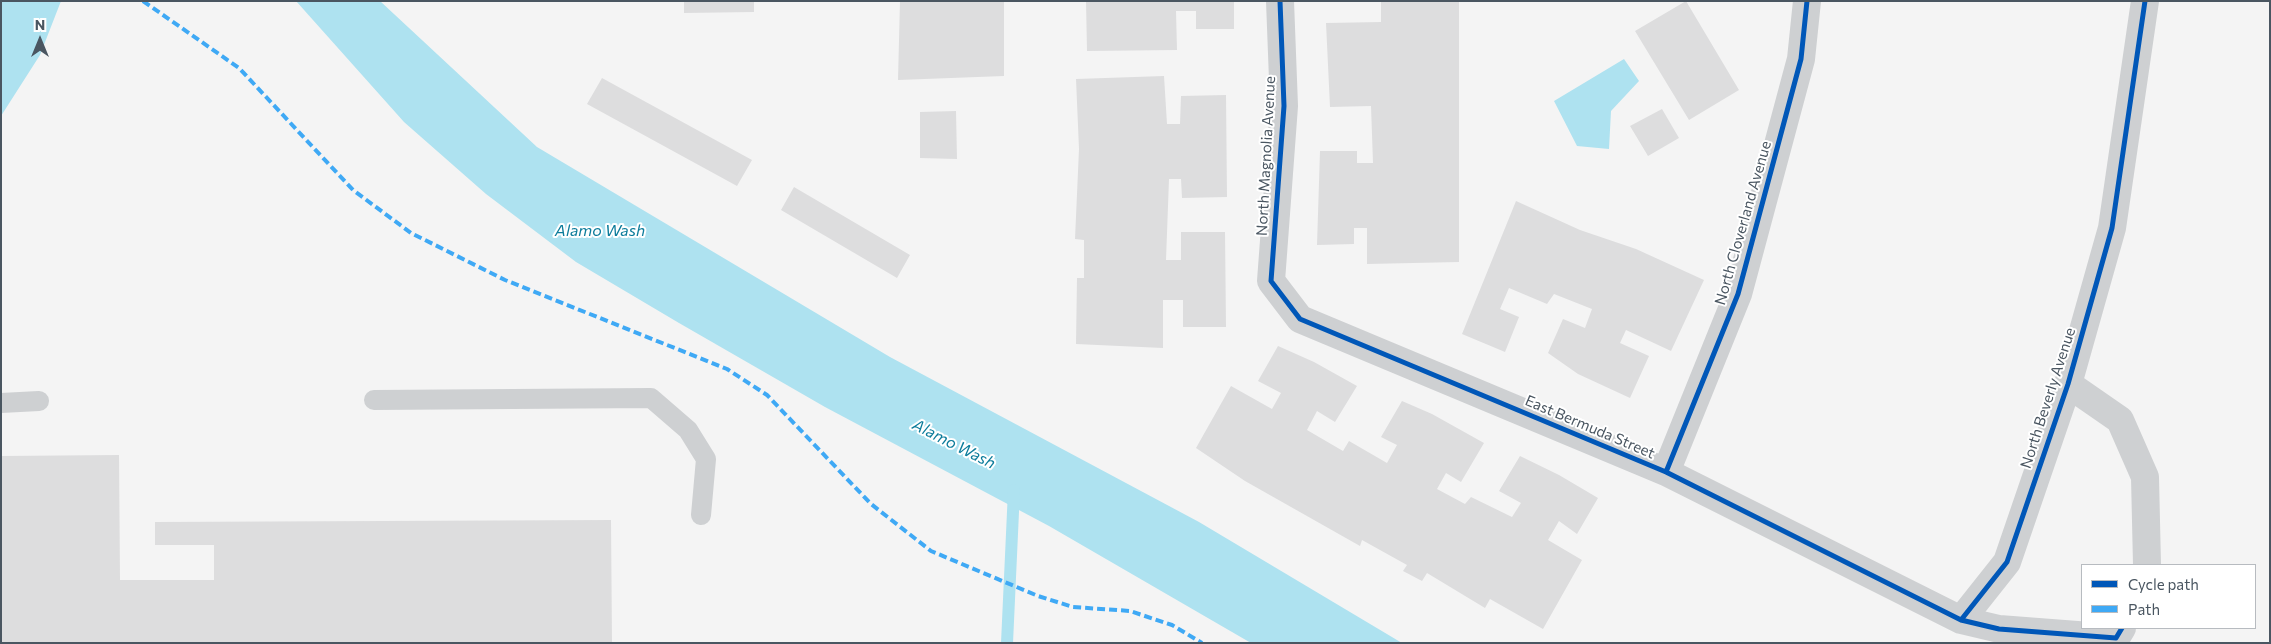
<!DOCTYPE html>
<style>
body{margin:0}
#map{position:relative;width:2271px;height:644px;overflow:hidden;background:#f4f4f4;font-family:Commissioner,sans-serif}
canvas{display:block}
.frame{position:absolute;inset:0;border:2px solid #4a5661;pointer-events:none}
.legend{position:absolute;left:2081px;top:564px;width:175px;height:65px;box-sizing:border-box;background:#fff;border:1px solid #b7bbc0;margin:0;padding:6px 9px;list-style:none;font-size:15px;color:#4a5661}
.legend li{display:flex;align-items:center;gap:10px;height:25px}
.legend b{width:25px;border:1px solid #b7bbc0}
.north{position:absolute;left:15px;top:15px;width:50px;height:50px;-webkit-text-stroke:4px #fff;paint-order:stroke;rotate:0deg;font-size:14px;font-weight:700;line-height:20px;text-align:center;color:#4a5661}
.north::after{content:'';display:block;margin:auto;width:18px;height:22px;background:#4a5661;clip-path:polygon(50% 0,100% 100%,50% 72%,0 100%)}
</style>
<div id="map">
<canvas width="2271" height="644"></canvas>
<div class="frame"></div>
<ul class="legend">
<li><b style="height:6px;background:#0057b8"></b>Cycle path</li>
<li><b style="height:6px;background:#3fa9f5"></b>Path</li>
</ul>
<div class="north">N</div>
</div>
<script>
const c = document.querySelector('canvas').getContext('2d');
c.lineJoin = 'round';
function paint(path, color) {
  c.fillStyle = color;
  c.fill(path, 'evenodd');
}
function toPath(rows) {
  const path = new Path2D();
  for (const r of rows) {
    path.moveTo(r[0], r[1]);
    for (let i = 2; i < r.length; i += 2) path.lineTo(r[i], r[i + 1]);
  }
  return path;
}
function strokePath(path, color, width, dash) {
  c.strokeStyle = color;
  c.lineWidth = width;
  c.lineCap = dash ? 'butt' : 'round';
  c.setLineDash(dash || []);
  c.stroke(path);
}
function drawText(font, color, halo, rows, align = 'center') {
  c.font = font + ' Commissioner,sans-serif';
  c.lineWidth = 4;
  c.setLineDash([]);
  c.textBaseline = 'middle';
  c.strokeStyle = halo;
  c.fillStyle = color;
  for (const [text, x, y, turn = 0] of rows) {
    c.save();
    c.translate(x, y);
    c.rotate((+turn || 0) * Math.PI / 180);
    c.textAlign = isNaN(turn) ? turn : align;
    if (halo) c.strokeText(text, 0, 0);
    c.fillText(text, 0, 0);
    c.restore();
  }
}
const water = toPath([
 [1,1,61,1,40,55,1,116],
 [296,1,380,1,537,147,890,357,1199,522,1402,643,1251,643,1049,526,825,407,679,323,576,262,486,194,404,122],
 [1624,59,1639,81,1611,111,1609,149,1577,146,1554,101]
]);
const stream = toPath([
 [1007,643,1014,490]
]);
const building = toPath([
 [684,1,754,1,754,12,684,13],
 [900,1,1004,1,1004,76,898,80],
 [1086,1,1234,1,1234,29,1196,29,1196,11,1176,11,1177,50,1087,51],
 [1381,1,1459,1,1459,262,1367,264,1367,228,1354,228,1354,244,1317,245,1320,151,1357,151,1357,163,1373,163,1371,106,1330,107,1326,23,1381,22],
 [1686,1,1739,90,1689,120,1635,31],
 [1164,76,1167,124,1180,124,1181,96,1226,95,1227,197,1182,198,1181,179,1169,179,1166,260,1181,260,1181,232,1225,232,1226,327,1183,327,1183,300,1163,300,1163,348,1076,344,1077,278,1084,278,1084,240,1075,239,1079,149,1076,79],
 [602,78,752,160,737,186,587,104],
 [1662,109,1679,138,1648,156,1630,126],
 [956,111,957,159,920,158,920,112],
 [794,187,910,255,897,278,781,210],
 [1516,201,1580,230,1636,249,1704,280,1671,351,1626,330,1620,343,1649,356,1630,398,1578,374,1548,353,1563,319,1585,328,1592,309,1554,294,1547,304,1509,288,1500,309,1519,317,1505,352,1462,334],
 [1278,346,1314,362,1357,386,1335,422,1317,411,1307,430,1343,451,1349,441,1387,463,1397,445,1381,437,1402,401,1432,414,1484,443,1461,482,1446,473,1437,489,1465,504,1471,497,1512,517,1521,503,1499,491,1520,456,1559,475,1598,498,1577,534,1559,521,1548,540,1582,560,1543,629,1490,599,1485,608,1427,573,1422,581,1403,571,1407,565,1362,540,1360,546,1245,481,1196,448,1231,386,1272,409,1281,393,1258,381],
 [119,455,120,580,214,580,214,545,155,545,155,522,611,520,612,643,1,643,1,456]
]);
const service = toPath([
 [374,400,651,398,688,430,706,459,701,515],
 [1,403,39,401]
]);
const minor = toPath([
 [1280,1,1284,106,1271,281,1300,319,1666,472,1961,620,1999,629,2116,638,2122,628],
 [2068,384,2120,420,2145,477,2147,565],
 [1666,472,1738,294,1801,59,1807,1],
 [1961,620,2007,562,2068,384,2112,228,2145,1]
]);
const quiet = toPath([
 [143,1,239,68,353,190,411,233,505,280,727,369,767,395,871,504,931,551,1038,596,1073,607,1130,611,1172,625,1202,643]
]);
const cycleway = toPath([
 [1280,1,1284,106,1271,281,1300,319,1666,472,1961,620,1999,629,2116,638,2122,628],
 [1666,472,1738,294,1801,59,1807,1],
 [1961,620,2007,562,2068,384,2112,228,2145,1]
]);
const streetNames = [
 ["North Magnolia Avenue",1266,156,-87],
 ["North Cloverland Avenue",1743,223,-74],
 ["North Beverly Avenue",2048,398,-72],
 ["East Bermuda Street",1590,427,23]
];
const waterNames = [
 ["Alamo Wash",600,231],
 ["Alamo Wash",954,444,27]
];
paint(water, '#aee2f0');
strokePath(stream, '#aee2f0', 12);
paint(building, '#ddddde');
strokePath(service, '#ced0d2', 20);
strokePath(minor, '#ced0d2', 28);
strokePath(quiet, '#3fa9f5', 4, [8, 4]);
strokePath(cycleway, '#0057b8', 5);
drawText('15px', '#4a5661', '#fff', streetNames);
drawText('italic 16px', '#0c7c9b', '#fff', waterNames);
</script>
